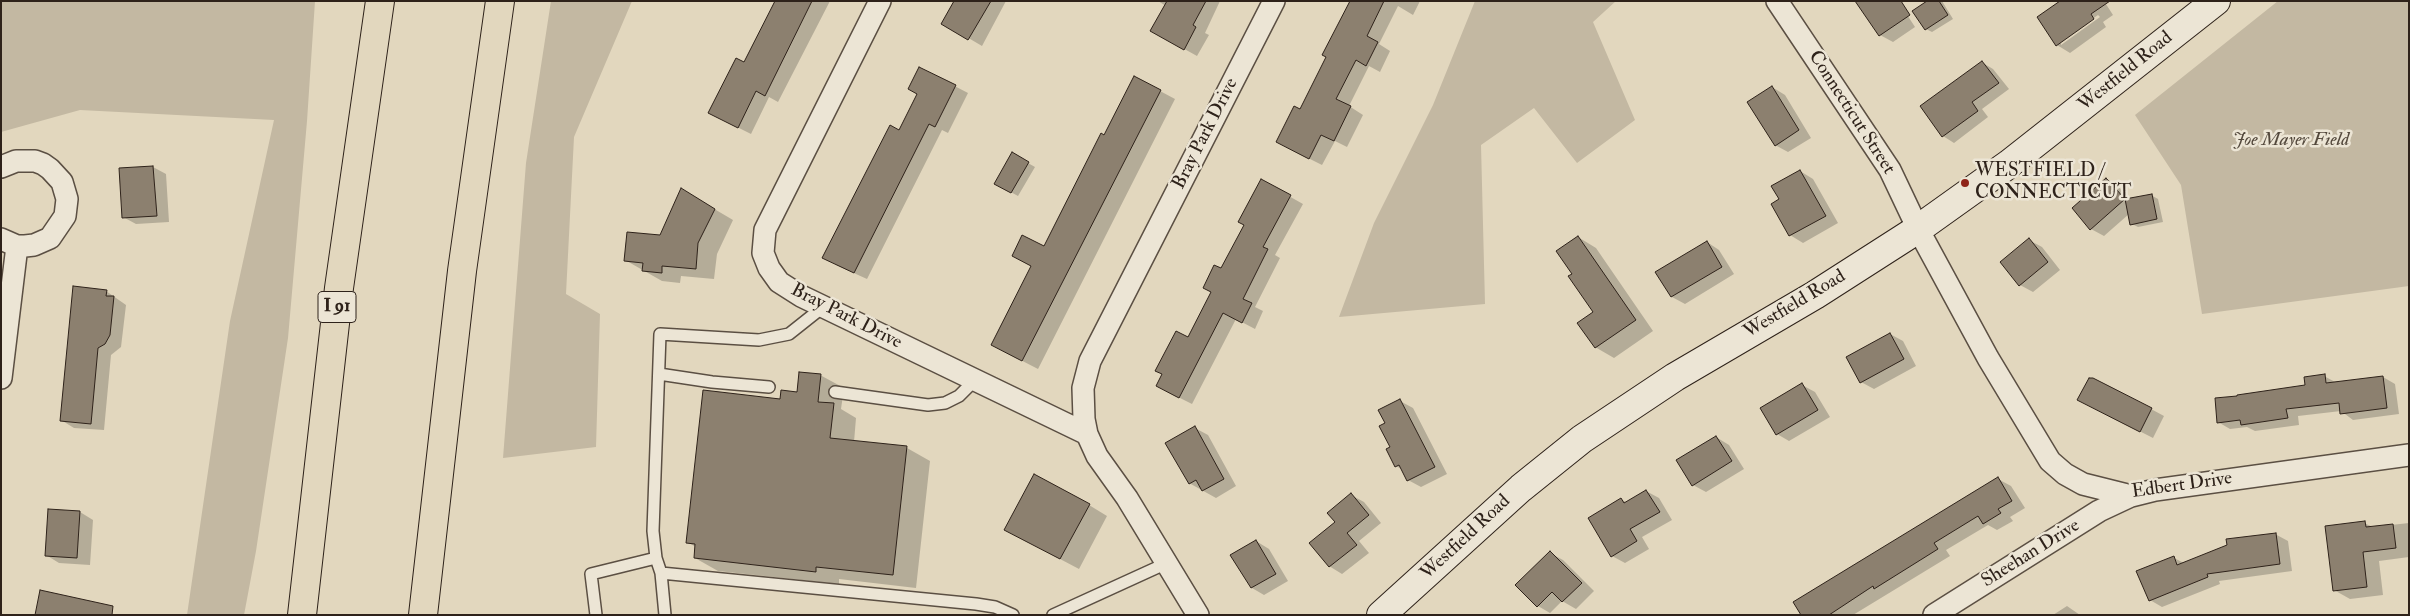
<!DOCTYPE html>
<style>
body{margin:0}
#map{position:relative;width:2410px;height:616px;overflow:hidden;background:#e2d7be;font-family:"IM FELL Double Pica",serif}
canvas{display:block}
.frame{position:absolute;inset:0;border:2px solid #2e221a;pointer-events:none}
</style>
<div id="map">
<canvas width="2410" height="616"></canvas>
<div class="frame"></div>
</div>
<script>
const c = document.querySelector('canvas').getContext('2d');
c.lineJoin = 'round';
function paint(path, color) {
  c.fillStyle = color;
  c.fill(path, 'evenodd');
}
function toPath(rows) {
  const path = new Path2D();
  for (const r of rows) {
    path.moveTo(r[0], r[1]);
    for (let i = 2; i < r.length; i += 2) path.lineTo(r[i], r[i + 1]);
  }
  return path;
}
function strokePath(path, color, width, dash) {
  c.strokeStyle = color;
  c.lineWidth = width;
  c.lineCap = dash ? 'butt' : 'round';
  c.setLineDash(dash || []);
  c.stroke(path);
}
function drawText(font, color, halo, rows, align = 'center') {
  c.font = font + ' "IM FELL Double Pica",serif';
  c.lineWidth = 5;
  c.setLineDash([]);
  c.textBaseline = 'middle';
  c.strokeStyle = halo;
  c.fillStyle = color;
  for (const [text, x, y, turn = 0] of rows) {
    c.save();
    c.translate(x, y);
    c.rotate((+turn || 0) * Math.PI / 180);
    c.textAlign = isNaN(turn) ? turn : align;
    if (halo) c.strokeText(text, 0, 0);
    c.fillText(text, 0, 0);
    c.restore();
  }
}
const green = toPath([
 [1,1,315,1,307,121,288,338,256,551,244,615,187,615,230,321,274,120,80,110,1,132],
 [551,1,632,1,574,137,566,294,600,314,596,447,503,458,526,163],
 [1475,1,1616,1,1593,22,1635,120,1577,163,1534,108,1481,145,1485,304,1339,317,1374,223,1433,105],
 [2278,1,2409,1,2409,286,2202,314,2181,185,2135,115]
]);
const shadow = toPath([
 [778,1,830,1,778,102,769,97,751,134,723,120,745,64],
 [955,1,1006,1,982,46,943,23],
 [1158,1,1220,1,1205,33,1209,35,1197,56,1152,31,1166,6],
 [1359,1,1420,1,1413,15,1398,6,1379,44,1390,51,1380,72,1369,66,1349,106,1363,115,1347,147,1335,141,1322,165,1290,149,1300,111],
 [1898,1,1915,27,1893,42,1880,35],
 [1929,1,1942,1,1953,19,1932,32,1926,29],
 [2104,1,2113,15,2103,22,2106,27,2070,53,2057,45,2038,17],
 [2098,15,2100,17,2061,45,2061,41],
 [1983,63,1993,69,2009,89,1982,109,1988,117,1954,143,1943,136,1922,107],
 [920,68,968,93,948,133,942,130,867,279,836,265,918,94],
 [1772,87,1785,95,1811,138,1788,152,1775,145],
 [1160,91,1175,99,1038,369,1007,353,1032,266,1045,248,1105,137],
 [1012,154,1035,167,1018,196,996,184],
 [153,167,166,174,169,222,136,224,123,217],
 [1800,171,1813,179,1838,223,1803,243,1790,235,1781,200],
 [2107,179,2119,187,2131,200,2151,195,2158,199,2163,222,2138,227,2132,224,2129,214,2104,236,2091,229],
 [1262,181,1303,204,1275,255,1280,258,1255,307,1263,311,1255,329,1236,319,1192,404,1170,393,1188,339,1245,224],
 [699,200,733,220,717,254,714,279,681,276,680,283,662,281,625,260,660,236],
 [1578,237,1596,248,1653,331,1614,358,1595,347,1594,312,1573,274],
 [2029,240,2042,247,2060,270,2033,292,2020,285],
 [1707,242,1719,250,1734,274,1685,304,1672,297,1657,272],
 [106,291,126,305,121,347,111,355,104,430,74,428,61,420],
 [1890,334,1903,341,1916,366,1874,389,1861,382],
 [820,375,844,388,841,409,856,418,854,442,907,448,930,461,916,588,839,579,839,584,718,571,695,558,696,547,687,542,781,400,798,393],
 [2324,376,2337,383,2383,377,2395,384,2399,414,2353,420,2341,411,2298,416,2299,425,2255,431,2247,427,2230,429,2218,422,2238,398,2306,386],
 [1802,385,1815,392,1830,417,1789,441,1777,434],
 [1400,401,1413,408,1447,474,1421,487,1408,480,1403,470,1396,466,1387,423],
 [2092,407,2151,409,2164,416,2153,438],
 [1195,428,1208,435,1236,486,1216,498,1189,483],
 [1716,437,1729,445,1744,469,1706,492,1693,485],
 [1998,479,2011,486,2025,508,2010,517,2013,521,1997,530,1988,525,1946,550,1950,556,1853,615,1802,615],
 [1646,491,1659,498,1672,520,1642,537,1649,549,1625,563,1612,556,1621,499,1627,503],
 [1351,495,1364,502,1381,523,1359,541,1369,553,1342,574,1329,566,1336,522],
 [1089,505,1107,516,1079,569,1024,540],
 [49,510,80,512,93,520,90,565,59,563,46,555],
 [2364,523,2373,527,2409,523,2409,557,2379,561,2383,595,2350,599,2334,590],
 [2275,534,2288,541,2292,571,2219,581,2220,584,2162,607,2150,600,2174,558,2184,563],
 [1256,541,1269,549,1288,581,1264,595,1252,588],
 [1550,553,1563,560,1594,591,1576,609,1562,601,1550,613,1538,606],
 [2067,606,2080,615,2053,615]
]);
const building = toPath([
 [775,1,812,1,765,96,756,91,738,128,708,113,736,58,744,62,775,1],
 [954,1,991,1,968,40,941,24,954,1],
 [1167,1,1206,1,1193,25,1196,27,1184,50,1150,31,1167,1],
 [1350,1,1384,1,1367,36,1378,42,1366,66,1356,60,1336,99,1351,106,1334,141,1321,135,1309,159,1276,142,1294,106,1300,109,1326,57,1322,55,1350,1],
 [1855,1,1901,1,1910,15,1879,36,1855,1],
 [1927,1,1939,1,1948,15,1925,30,1912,11,1927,1],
 [2060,1,2110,1,2091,14,2094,19,2056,46,2037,17,2060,1],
 [1982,61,1999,83,1972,102,1978,111,1942,137,1920,106,1982,61],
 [919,67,956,85,935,127,929,124,854,273,822,258,890,125,899,130,917,94,908,89,919,67],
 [1134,76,1161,90,1022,361,991,345,1031,266,1012,256,1022,235,1044,246,1101,133,1104,135,1134,76],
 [1772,86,1799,130,1775,146,1747,102,1772,86],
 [1012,152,1029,162,1011,193,994,184,1012,152],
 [153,166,157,216,122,218,119,168,153,166],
 [1800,170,1826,216,1789,236,1771,204,1779,199,1771,186,1800,170],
 [2106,178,2125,199,2090,230,2072,208,2106,178],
 [1261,179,1291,195,1263,247,1268,249,1243,299,1252,303,1242,323,1223,313,1179,398,1156,386,1162,374,1155,371,1176,331,1188,337,1211,292,1203,288,1214,265,1221,268,1244,225,1238,222,1261,179],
 [681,188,715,209,698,243,696,269,662,266,662,273,642,271,643,263,624,261,627,232,660,235,681,188],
 [2152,194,2157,219,2130,225,2125,199,2152,194],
 [1578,236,1636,320,1595,348,1577,323,1593,312,1568,276,1572,274,1556,251,1578,236],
 [2029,238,2048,262,2019,286,2000,262,2029,238],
 [1707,241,1722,267,1671,297,1655,272,1707,241],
 [73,286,107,290,106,296,114,296,110,335,105,344,98,348,91,424,60,421,73,286],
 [1890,333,1904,359,1860,383,1846,357,1890,333],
 [799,372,821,374,818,402,834,403,830,438,907,446,893,575,816,567,816,572,694,558,695,544,686,543,703,390,780,399,781,390,797,392,799,372],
 [2325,374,2326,383,2383,376,2387,408,2340,414,2339,403,2286,409,2288,418,2241,425,2240,420,2217,423,2215,398,2237,396,2237,395,2305,385,2304,377,2325,374],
 [2089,378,2093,378,2152,408,2140,432,2077,400,2089,378],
 [1802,383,1818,410,1776,435,1760,408,1802,383],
 [1400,399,1435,467,1407,481,1399,465,1395,467,1386,449,1390,447,1379,426,1385,423,1378,410,1400,399],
 [1195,426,1224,479,1202,491,1196,480,1189,484,1165,443,1195,426],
 [1716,436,1732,461,1692,486,1676,460,1716,436],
 [1034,474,1090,504,1060,559,1004,530,1034,474],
 [1998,477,2012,501,1998,509,2001,513,1983,524,1978,516,1934,543,1938,549,1874,589,1873,586,1829,615,1801,615,1793,602,1998,477],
 [1646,490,1660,512,1630,529,1637,541,1611,557,1588,518,1621,498,1624,503,1646,490],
 [1351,493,1369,515,1347,533,1357,545,1329,567,1309,543,1335,522,1327,513,1351,493],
 [48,509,80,511,77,558,45,556,48,509],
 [2365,521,2366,527,2393,524,2396,548,2363,552,2367,587,2333,591,2325,526,2365,521],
 [2276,533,2280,564,2207,574,2208,577,2149,601,2136,571,2174,556,2177,565,2227,545,2226,539,2276,533],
 [1256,540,1276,574,1251,588,1230,555,1256,540],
 [1550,551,1582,583,1562,602,1552,592,1537,607,1515,585,1550,551],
 [40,590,113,606,112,615,35,615,40,590]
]);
const lane = toPath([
 [659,374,712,382,769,387],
 [835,392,928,405,945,403,959,396,975,380],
 [661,573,976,604,995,607,1013,615],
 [596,615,591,574,656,558],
 [665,615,661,573,656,558,653,531,660,334,759,340,789,334,823,307],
 [1053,615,1167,563]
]);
const street = toPath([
 [880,1,765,230,763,253,769,268,779,282,801,296,1087,434],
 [1777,1,1890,170,1918,229,1988,358,2050,461,2065,474,2083,484,2131,496,2155,490,2409,455],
 [1,167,16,161,35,161,43,164,50,169,62,182,67,199,65,216,50,238,34,245,25,246,17,246,1,239],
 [1,378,17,246],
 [1198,615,1127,498,1097,456,1087,434,1084,419,1083,388,1090,361,1274,1],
 [1934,615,2099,511,2131,496]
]);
const secondary = toPath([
 [1381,615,1521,488,1582,439,1675,377,1815,295,1918,229,2009,164,2216,1]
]);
const highway = toPath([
 [302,615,339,288,380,1],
 [423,615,462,271,500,1]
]);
const markers = [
 [1965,183,5,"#8f2418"]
];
const shields = [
 [337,307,38]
];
const shieldNames = [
 ["I 91",337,307]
];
const streetNames = [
 ["Westfield Road",2126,72,-39],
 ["Connecticut Street",1851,113,57],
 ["Bray Park Drive",1206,134,-63],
 ["Westfield Road",1795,305,-31],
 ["Bray Park Drive",846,317,27],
 ["Edbert Drive",2182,486,-8],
 ["Westfield Road",1466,538,-43],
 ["Sheehan Drive",2031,554,-32]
];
const parkNames = [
 ["Joe Mayer Field",2291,141]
];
const poiNames = [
 ["WESTFIELD /",1975,172],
 ["CONNECTICUT",1975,194]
];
paint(green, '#c3b8a2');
paint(shadow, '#0003');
paint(building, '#8c806f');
strokePath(building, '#2e221a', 1);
strokePath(lane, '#5b4f43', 14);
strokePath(street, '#5b4f43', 24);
strokePath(secondary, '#2e221a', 30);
strokePath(highway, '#2e221a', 30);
strokePath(lane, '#ece5d5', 11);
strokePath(street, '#ece5d5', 21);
strokePath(secondary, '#ece5d5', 28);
strokePath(highway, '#e2d7be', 28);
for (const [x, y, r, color] of markers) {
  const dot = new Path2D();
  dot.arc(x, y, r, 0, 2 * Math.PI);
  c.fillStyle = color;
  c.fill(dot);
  strokePath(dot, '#ece5d5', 2);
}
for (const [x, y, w] of shields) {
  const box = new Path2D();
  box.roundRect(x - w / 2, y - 15.5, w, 31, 4);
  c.fillStyle = '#ece5d5';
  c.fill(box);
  strokePath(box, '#2e221a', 1);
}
drawText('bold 18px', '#2e221a', null, shieldNames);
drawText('19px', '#2e221a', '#ece5d5', streetNames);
drawText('italic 19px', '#53483c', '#ece5d5', parkNames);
drawText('19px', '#2e221a', '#ece5d5', poiNames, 'left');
</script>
